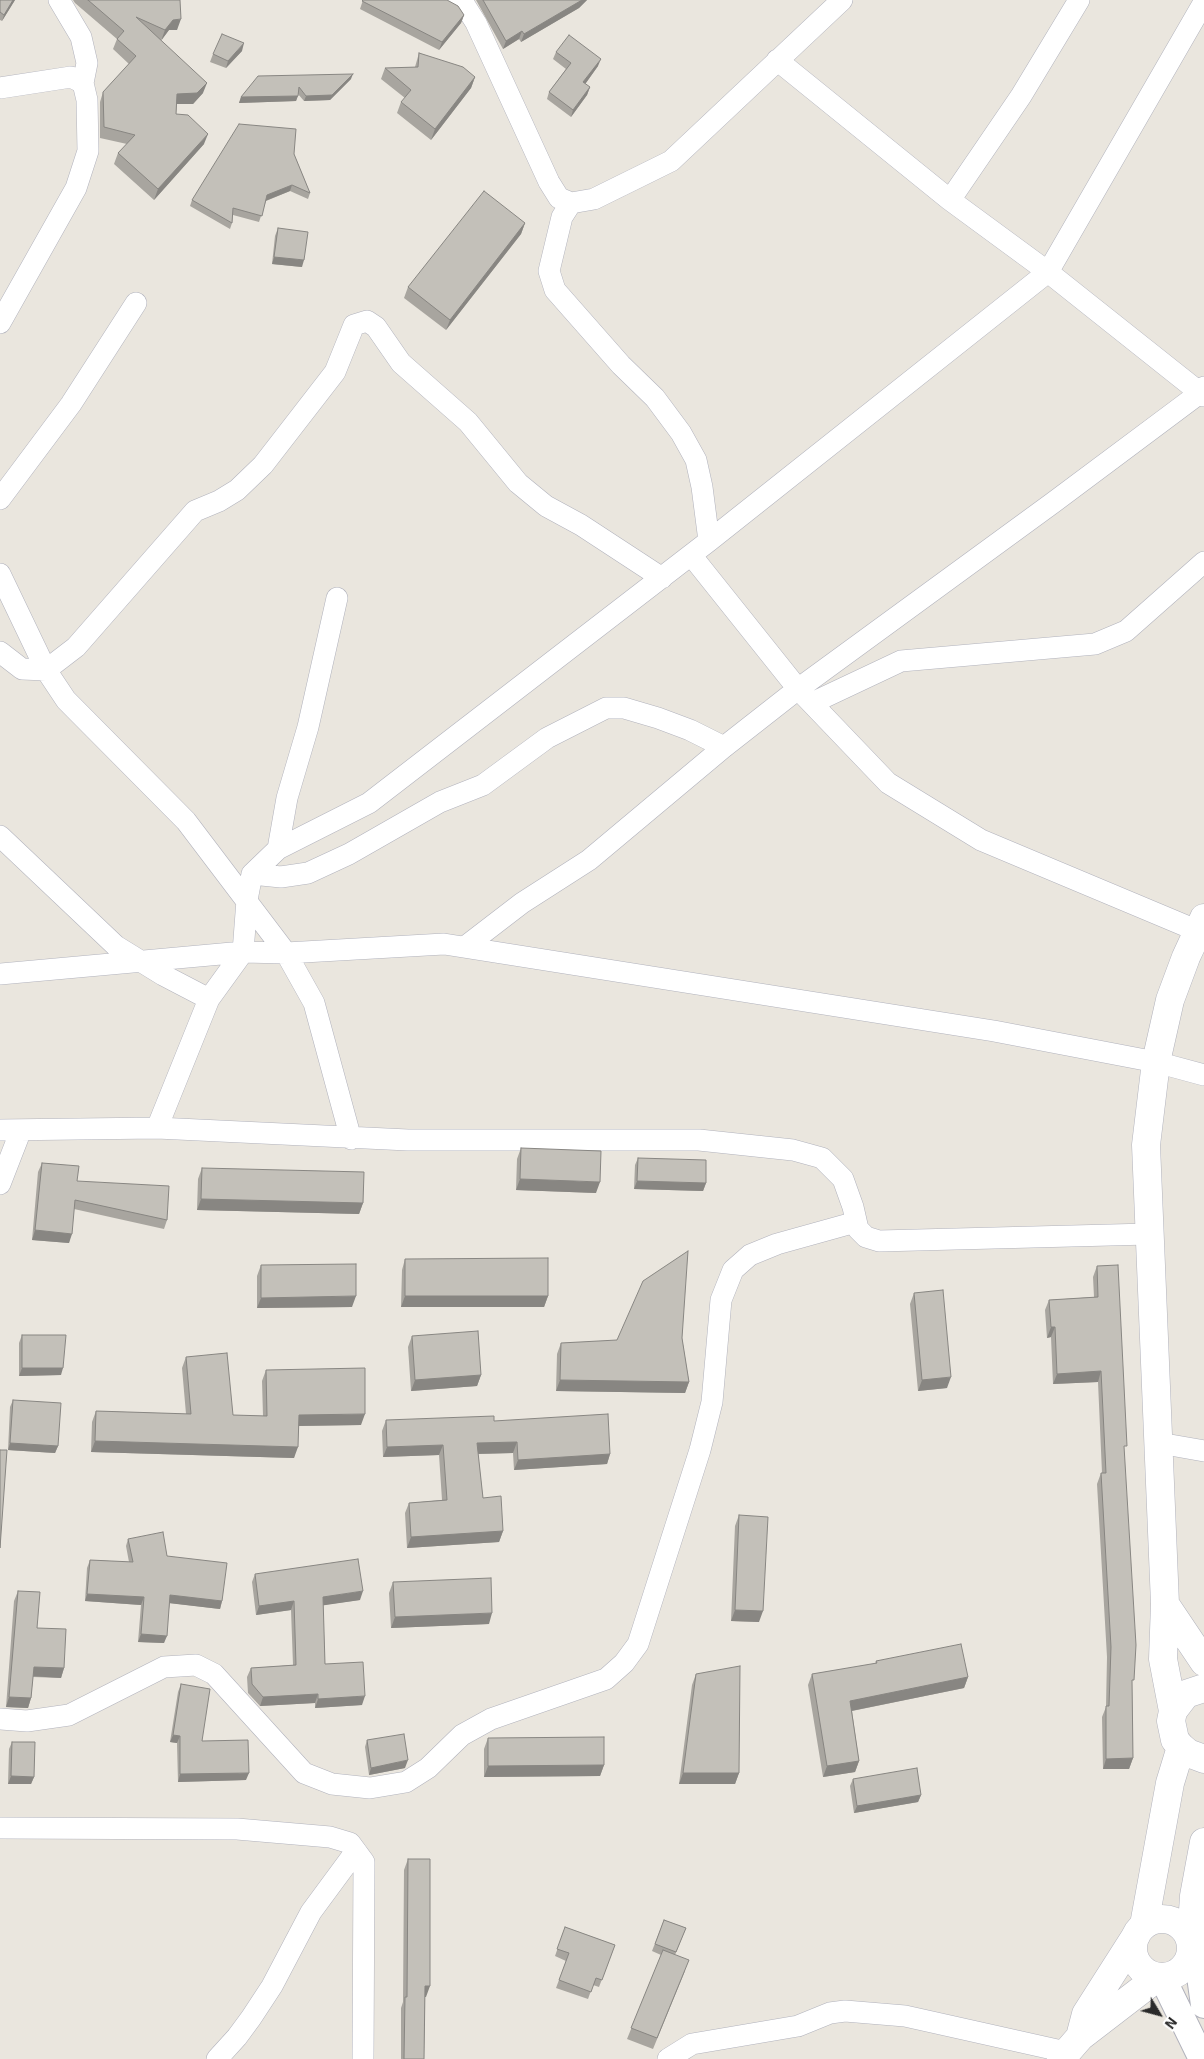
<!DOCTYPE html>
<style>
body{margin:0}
#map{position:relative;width:1204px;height:2059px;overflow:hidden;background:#eae6de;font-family:"Exo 2",sans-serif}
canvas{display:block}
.north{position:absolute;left:1134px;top:1989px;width:50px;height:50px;-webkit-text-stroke:4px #fff;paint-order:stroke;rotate:127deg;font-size:14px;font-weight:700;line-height:20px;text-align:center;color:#2a2a2a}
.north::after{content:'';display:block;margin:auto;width:18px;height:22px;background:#2a2a2a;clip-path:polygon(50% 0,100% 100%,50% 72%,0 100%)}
</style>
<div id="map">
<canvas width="1204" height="2059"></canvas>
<div class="north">N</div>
</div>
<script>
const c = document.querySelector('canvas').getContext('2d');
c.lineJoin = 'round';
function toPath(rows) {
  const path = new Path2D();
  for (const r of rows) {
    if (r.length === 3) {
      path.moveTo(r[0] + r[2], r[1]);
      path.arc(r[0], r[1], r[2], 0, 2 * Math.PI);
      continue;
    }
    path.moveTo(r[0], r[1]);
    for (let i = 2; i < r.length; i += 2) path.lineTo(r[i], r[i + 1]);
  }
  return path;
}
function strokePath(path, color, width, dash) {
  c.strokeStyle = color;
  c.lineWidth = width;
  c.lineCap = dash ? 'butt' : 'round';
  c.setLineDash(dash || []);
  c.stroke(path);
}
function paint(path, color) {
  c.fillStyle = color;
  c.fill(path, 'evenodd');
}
const minor = toPath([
 [454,0,464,4,476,23,549,182,559,198,571,203,594,199,671,161,842,0],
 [777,60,950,200,1048,272,1204,396],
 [0,88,71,77,83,83],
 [950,200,1021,96,1079,0],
 [571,203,562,217,549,271,555,290,621,365,655,398,681,433,696,460,702,487,709,541],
 [0,323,76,188,88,151,87,100,83,83,87,63,81,37,59,0],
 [0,499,71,404,136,303],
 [691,555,798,689,888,783,981,840,1198,931],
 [0,574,46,670,66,700,186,821,286,953,314,1003,351,1139],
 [0,652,22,669,46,670,76,647,195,511,219,501,237,490,263,465,335,372,354,325,367,321,376,327,401,363,468,422,518,483,546,506,581,525,662,578],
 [812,703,901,661,1095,644,1126,631,1204,562],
 [0,836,116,946,163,975,209,999],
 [278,849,287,798,308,727,337,598],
 [252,874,281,877,308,873,349,854,440,802,483,785,547,738,606,708,624,708,658,718,690,730,724,747],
 [466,946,522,903,589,860,724,747,798,689,1054,502,1200,393,1204,387],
 [0,974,243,952,286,953,444,944,994,1031,1156,1062,1204,1075],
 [157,1128,209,999,243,952,247,900,252,874,278,849,369,803,709,541,1048,272,1204,2],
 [0,1130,157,1128,408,1140,699,1140,793,1150,822,1158,843,1179,853,1207,858,1229,866,1237,879,1241,1149,1234],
 [0,1184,21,1130],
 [1159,1443,1204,1451],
 [0,1719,27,1721,69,1715,164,1667,196,1665,214,1674,304,1773,332,1784,370,1788,406,1782,428,1768,462,1735,491,1719,606,1679,624,1663,638,1644,700,1450,712,1402,721,1300,733,1270,750,1255,777,1244,856,1222],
 [0,1828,237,1829,330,1837,350,1843,364,1862,363,2059],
 [217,2059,237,2037,251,2018,272,1986,311,1912,356,1851],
 [668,2059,692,2044,798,2026,830,2013,845,2011,905,2016,1066,2052]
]);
const tertiary = toPath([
 [1192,1949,1199,1969,1204,2005],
 [1162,1977,1202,2059]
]);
const secondary = toPath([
 [1165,1604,1204,1662],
 [1204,1688,1186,1694,1173,1711,1171,1721,1175,1740,1181,1747,1188,1753,1204,1759],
 [1173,1711,1163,1659,1165,1604,1146,1145,1156,1062,1170,1000,1186,957,1204,918],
 [1162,1948,29],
 [1144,1925,1170,1783,1181,1747],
 [1191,1942,1194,1896,1204,1842],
 [1080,2037,1086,2014,1137,1934],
 [1061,2059,1080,2037,1158,1977]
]);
const wall = toPath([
 [0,0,15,0,2,21,0,20],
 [73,0,180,0,177,30,169,30,161,40,203,93,193,104,177,104,176,114,204,144,154,200,114,164,118,153,127,144,100,138,100,102,103,92,129,64,113,49,117,39,75,3],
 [363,0,464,15,461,23,439,50,360,9],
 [476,0,587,0,579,8,521,42,519,39,503,49],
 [242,51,226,68,210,62,213,54],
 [556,52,598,66,585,84,590,87,587,95,571,117,547,99,549,92,566,69,553,59],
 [419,53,475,77,471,88,431,140,397,113,401,102,405,98,381,79,385,68,415,67],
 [351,79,330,100,304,101,298,94,296,101,239,103,241,97],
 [294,154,310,193,308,199,290,191,266,201,259,222,233,215,232,223,230,229,190,206,192,200],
 [525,223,521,234,446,330,404,298,408,287],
 [278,228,302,267,272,264,275,236],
 [521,1148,596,1193,516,1190,517,1159],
 [638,1158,706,1183,703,1191,634,1189,635,1165],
 [42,1163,77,1181,167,1220,164,1229,74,1209,69,1243,32,1240,38,1172],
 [202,1168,363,1203,359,1214,197,1210,198,1179],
 [405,1259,548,1296,544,1307,401,1307,402,1270],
 [261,1265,352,1307,257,1308,257,1276],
 [1097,1266,1124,1452,1132,1686,1133,1758,1129,1769,1103,1769,1102,1717,1106,1707,1107,1657,1097,1484,1101,1473,1102,1473,1098,1382,1053,1384,1051,1337,1047,1338,1045,1310,1049,1300,1094,1297,1093,1277],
 [914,1293,947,1388,918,1391,910,1304],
 [22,1335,61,1375,19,1376,19,1343],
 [412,1336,481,1375,477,1386,411,1391,408,1347],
 [682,1338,689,1382,685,1393,556,1391,557,1354,561,1343],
 [186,1357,233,1415,263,1416,262,1381,266,1370,361,1425,299,1426,294,1458,91,1452,92,1422,96,1411,186,1414,182,1368],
 [13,1400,58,1446,55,1453,8,1450,10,1407],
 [386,1420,494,1421,610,1454,607,1464,514,1470,513,1453,478,1454,483,1498,503,1531,499,1542,407,1548,405,1513,409,1503,442,1500,439,1455,383,1457,382,1431],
 [739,1515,759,1622,731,1621,735,1526],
 [128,1539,167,1556,222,1601,220,1609,170,1603,164,1643,138,1642,141,1605,85,1601,87,1568,90,1560,129,1562,126,1546],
 [255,1574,360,1600,323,1605,325,1664,362,1705,315,1708,315,1703,260,1706,248,1693,247,1677,251,1668,293,1665,291,1610,256,1615,252,1582],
 [393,1582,489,1624,391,1628,389,1593],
 [18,1591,37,1628,64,1668,61,1678,33,1677,31,1698,28,1708,6,1707,14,1601],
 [876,1661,968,1677,964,1688,852,1711,859,1761,855,1772,823,1777,808,1685,812,1674,875,1664],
 [696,1674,739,1773,735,1784,679,1784,692,1685],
 [181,1684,202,1741,246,1780,178,1782,177,1743,170,1742,178,1692],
 [488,1738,604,1765,600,1776,484,1777,484,1749],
 [367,1740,405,1768,369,1775,365,1747],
 [12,1742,34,1777,31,1784,8,1784,9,1749],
 [853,1779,921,1795,918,1802,854,1813,850,1786],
 [408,1859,426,1997,425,1997,424,2059,401,2059,401,2008,403,2002,404,1870],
 [664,1920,686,1928,675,1955,685,1971,653,2049,627,2039,661,1955,652,1951],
 [565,1927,615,1945,599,1987,593,1985,588,1999,556,1988,566,1961,555,1956]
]);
const shadedWall = toPath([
 [13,0,15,0,2,21,4,15],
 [582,0,587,0,579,8,521,42,524,34],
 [464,15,461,23,439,50,442,42],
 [181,19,177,30,169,30,161,41,165,30,173,20],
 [522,31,519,39,503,49,506,41],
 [244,43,242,51,226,68,228,61],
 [601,59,598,66,581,90,583,82],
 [353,74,351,79,330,100,304,101,306,96],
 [475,77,471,88,431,140,435,129],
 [207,83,203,93,193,104,173,104,177,94],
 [590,87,587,95,571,117,573,110],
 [298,96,296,101,239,103,241,97],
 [208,134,204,144,154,200,158,189],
 [292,185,290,191,265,201,267,195],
 [525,223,521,234,446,330,450,320],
 [274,257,304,260,302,267,272,264],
 [520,1179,600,1182,596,1193,516,1190],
 [637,1181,706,1183,703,1191,634,1189],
 [201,1199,363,1203,359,1214,197,1210],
 [35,1230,72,1234,69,1243,32,1240],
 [356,1296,352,1307,257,1308,261,1298],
 [405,1296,548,1296,544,1307,401,1307],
 [1051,1327,1055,1327,1051,1337,1047,1338],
 [22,1368,63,1368,61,1375,19,1376],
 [1101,1371,1098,1382,1053,1384,1057,1374],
 [481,1375,477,1386,411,1391,415,1380],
 [951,1377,947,1388,918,1391,922,1380],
 [560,1380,689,1382,685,1393,556,1391],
 [365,1414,361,1425,295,1426,299,1415],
 [95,1441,298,1447,294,1458,91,1452],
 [517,1442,513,1453,473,1454,477,1443],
 [10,1443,58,1446,55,1453,8,1450],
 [443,1445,439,1455,383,1457,387,1447],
 [610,1454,607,1464,514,1470,518,1460],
 [503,1531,499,1542,407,1548,411,1537],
 [363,1591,360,1600,319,1606,323,1597],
 [87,1594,144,1597,141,1605,85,1601],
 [170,1595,222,1601,220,1609,168,1603],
 [294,1601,291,1610,256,1615,259,1606],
 [735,1610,763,1611,759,1622,731,1621],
 [492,1613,489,1624,391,1628,395,1617],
 [141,1634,167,1636,164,1643,138,1642],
 [34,1667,64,1668,61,1678,30,1676],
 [968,1677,964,1688,846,1712,850,1701],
 [318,1694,315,1703,260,1706,263,1697],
 [365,1696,362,1705,315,1708,318,1699],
 [9,1697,31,1698,28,1708,6,1707],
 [173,1735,180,1736,177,1743,170,1742],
 [1133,1758,1129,1769,1103,1769,1106,1759],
 [408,1760,405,1768,369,1775,371,1768],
 [859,1761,855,1772,823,1777,827,1766],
 [604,1765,600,1776,484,1777,488,1766],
 [249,1773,246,1780,178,1782,180,1774],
 [683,1773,739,1773,735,1784,679,1784],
 [11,1776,34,1777,31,1784,8,1784],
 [921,1795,918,1802,854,1813,857,1806],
 [425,1986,430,1986,426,1997,421,1997]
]);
const building = toPath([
 [0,0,13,0,4,15,0,12,0,0],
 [88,0,180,0,181,19,173,20,165,30,136,17,207,83,197,93,177,94,176,114,188,115,208,134,158,189,118,153,135,135,104,127,103,92,136,56,117,39,124,31,88,0],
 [363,0,447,0,458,6,464,15,442,42,362,1,363,0],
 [483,0,582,0,524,34,522,31,506,41,483,0],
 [222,34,244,43,228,61,213,54,222,34],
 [569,35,601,59,583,82,590,87,573,110,549,92,571,63,556,52,569,35],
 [419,53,463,67,475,77,435,129,401,102,411,90,385,68,418,67,419,53],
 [353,74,332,95,306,96,299,87,298,96,241,97,258,76,353,74],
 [239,124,296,129,294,154,310,193,292,185,267,195,262,216,233,208,232,223,192,200,239,124],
 [484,191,525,223,450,320,408,287,484,191],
 [278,228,308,232,304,260,274,257,278,228],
 [521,1148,601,1151,600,1182,520,1179,521,1148],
 [638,1158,706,1160,706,1183,637,1181,638,1158],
 [42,1163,79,1166,77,1181,169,1186,167,1220,75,1200,72,1234,35,1230,42,1163],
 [202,1168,364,1172,363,1203,201,1199,202,1168],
 [688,1251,682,1338,689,1382,560,1380,561,1343,617,1340,643,1281,688,1251],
 [548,1258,548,1296,405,1296,405,1259,548,1258],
 [356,1264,356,1296,261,1298,261,1265,356,1264],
 [1118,1265,1127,1446,1124,1446,1136,1645,1134,1680,1132,1680,1133,1758,1106,1759,1106,1706,1109,1706,1111,1647,1101,1473,1106,1473,1101,1371,1057,1374,1055,1327,1051,1327,1049,1300,1098,1297,1097,1266,1118,1265],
 [943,1290,951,1377,922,1380,914,1293,943,1290],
 [478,1331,481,1375,415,1380,412,1336,478,1331],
 [22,1335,66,1335,63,1368,22,1368,22,1335],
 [227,1353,233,1415,267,1416,266,1370,365,1368,365,1414,299,1415,298,1447,95,1441,96,1411,191,1414,186,1357,227,1353],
 [13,1400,61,1403,58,1446,10,1443,13,1400],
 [608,1414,610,1454,518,1460,517,1442,477,1443,483,1498,501,1496,503,1531,411,1537,409,1503,447,1500,443,1445,387,1447,386,1420,494,1416,494,1421,608,1414],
 [0,1450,7,1450,0,1548,0,1450],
 [739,1515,768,1517,763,1611,735,1610,739,1515],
 [163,1532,167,1556,227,1563,222,1601,170,1595,167,1636,141,1634,144,1597,87,1594,90,1560,133,1562,128,1539,163,1532],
 [358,1559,363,1591,323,1597,325,1664,363,1662,365,1696,318,1699,318,1694,263,1697,252,1684,251,1668,296,1665,294,1601,259,1606,255,1574,358,1559],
 [491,1578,492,1613,395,1617,393,1582,491,1578],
 [18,1591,40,1592,37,1628,66,1629,64,1668,34,1667,31,1698,9,1697,18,1591],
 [961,1644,968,1677,850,1701,859,1761,827,1766,812,1674,877,1663,876,1661,961,1644],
 [740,1666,739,1773,683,1773,696,1674,740,1666],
 [181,1684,210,1689,202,1741,248,1740,249,1773,180,1774,180,1736,173,1735,181,1684],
 [404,1734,408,1760,371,1768,367,1740,404,1734],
 [604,1737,604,1765,488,1766,488,1738,604,1737],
 [12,1742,35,1742,34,1777,11,1776,12,1742],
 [917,1768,921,1795,857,1806,853,1779,917,1768],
 [408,1859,430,1859,430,1986,425,1986,424,2059,404,2059,405,1997,407,1997,408,1859],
 [664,1920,686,1928,676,1952,655,1944,664,1920],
 [565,1927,615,1945,602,1980,596,1978,591,1992,559,1980,569,1953,557,1949,565,1927],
 [663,1950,689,1960,657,2038,631,2028,663,1950]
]);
strokePath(minor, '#b1b2bc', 22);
strokePath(tertiary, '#b1b2bc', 28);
strokePath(secondary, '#b1b2bc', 29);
strokePath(minor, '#fff', 21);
strokePath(tertiary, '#fff', 26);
strokePath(secondary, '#fff', 28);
paint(wall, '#a8a59f');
paint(shadedWall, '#888682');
paint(building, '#c3c0b9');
strokePath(building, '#888682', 1);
</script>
